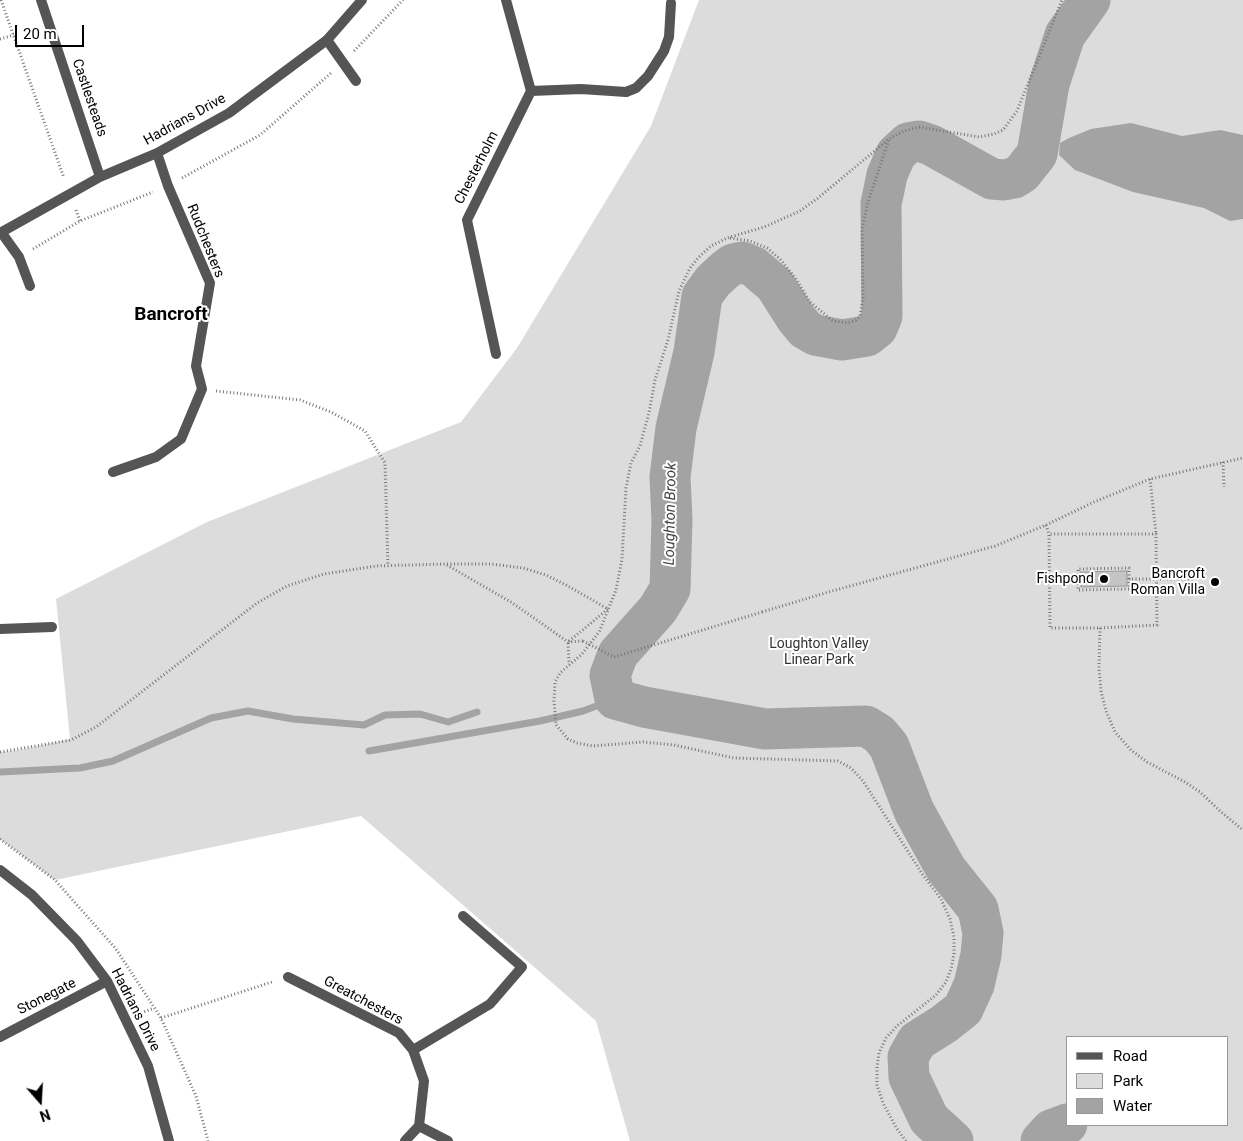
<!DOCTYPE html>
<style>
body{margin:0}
#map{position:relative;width:1243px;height:1141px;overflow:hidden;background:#fff;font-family:Roboto,sans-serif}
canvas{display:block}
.legend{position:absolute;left:1066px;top:1036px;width:162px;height:90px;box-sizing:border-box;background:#fff;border:1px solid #999;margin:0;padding:6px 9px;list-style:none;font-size:15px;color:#000}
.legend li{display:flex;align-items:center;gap:10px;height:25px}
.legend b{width:25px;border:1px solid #999}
.north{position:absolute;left:15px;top:1076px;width:50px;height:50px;-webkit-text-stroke:4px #fff;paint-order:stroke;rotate:161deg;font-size:14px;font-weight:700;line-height:20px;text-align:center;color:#000}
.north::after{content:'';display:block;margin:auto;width:18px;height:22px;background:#000;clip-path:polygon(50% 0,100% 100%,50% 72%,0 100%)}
.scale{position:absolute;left:15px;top:25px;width:69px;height:22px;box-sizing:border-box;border:2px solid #000;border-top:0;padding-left:6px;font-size:15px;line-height:18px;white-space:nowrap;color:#000;-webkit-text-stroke:4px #fff;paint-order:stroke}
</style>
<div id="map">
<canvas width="1243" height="1141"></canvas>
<ul class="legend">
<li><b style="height:6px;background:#555"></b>Road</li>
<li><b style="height:14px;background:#dcdcdc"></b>Park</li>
<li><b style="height:14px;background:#a3a3a3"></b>Water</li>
</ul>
<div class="north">N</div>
<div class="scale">20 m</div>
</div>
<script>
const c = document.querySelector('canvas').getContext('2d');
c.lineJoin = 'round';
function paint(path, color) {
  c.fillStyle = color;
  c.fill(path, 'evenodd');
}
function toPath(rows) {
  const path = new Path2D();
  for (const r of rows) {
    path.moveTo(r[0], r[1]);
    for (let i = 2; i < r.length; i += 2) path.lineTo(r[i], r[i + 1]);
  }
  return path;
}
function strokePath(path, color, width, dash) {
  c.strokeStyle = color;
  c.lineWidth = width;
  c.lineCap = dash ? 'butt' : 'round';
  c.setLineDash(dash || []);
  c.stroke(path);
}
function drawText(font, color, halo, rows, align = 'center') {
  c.font = font + ' Roboto,sans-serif';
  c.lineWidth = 4;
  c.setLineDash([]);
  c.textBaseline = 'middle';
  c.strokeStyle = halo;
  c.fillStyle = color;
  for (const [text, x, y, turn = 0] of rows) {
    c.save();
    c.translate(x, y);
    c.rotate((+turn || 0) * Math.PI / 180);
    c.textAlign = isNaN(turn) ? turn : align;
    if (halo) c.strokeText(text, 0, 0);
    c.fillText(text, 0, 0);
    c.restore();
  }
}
const green = toPath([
 [699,0,1243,0,1243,1141,630,1141,596,1021,361,816,55,880,0,839,0,752,19,750,70,739,56,599,207,522,461,422,517,348,651,126],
 [1067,1037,1227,1037,1227,1125,1067,1125]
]);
const water = toPath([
 [1131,123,1182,136,1220,130,1243,135,1243,219,1230,221,1204,208,1133,192,1075,170,1059,155,1060,143,1069,138,1091,129]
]);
const stream = toPath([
 [369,751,540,721,583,711,615,699],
 [0,772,80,768,113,761,211,718,248,711,293,719,364,725,385,715,420,714,448,722,477,712]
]);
const river = toPath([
 [953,1141,929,1119,909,1077,908,1057,917,1041,944,1024,963,1009,974,985,981,955,983,933,978,909,946,869,914,811,889,746,879,734,866,726,765,729,644,707,615,699,610,675,618,654,658,609,670,589,672,520,670,477,676,428,694,352,702,296,713,281,725,270,733,264,742,262,754,267,775,285,796,318,805,329,815,335,842,340,867,336,877,328,882,316,881,204,887,175,896,154,908,143,919,141,931,145,992,179,1004,180,1014,178,1022,173,1037,154,1049,84,1065,35,1090,0],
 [1041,1141,1051,1130,1067,1124]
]);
const building = toPath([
 [1127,571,1127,586,1081,587,1080,572,1127,571]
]);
const path = toPath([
 [1,0,64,178],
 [0,39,14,35],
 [354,51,403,0],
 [182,178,260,135,331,73],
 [76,210,80,221],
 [730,238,750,241,767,248,780,259,797,280,810,302,833,321,848,323,856,320,860,316,863,298,862,229,868,202,889,139],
 [33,249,80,221,153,192],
 [216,391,300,400,331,412,365,431,385,463,388,566],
 [1223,462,1224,487],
 [1150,479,1156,534],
 [1046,525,1049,534,1050,628,1100,628,1157,625,1156,534,1049,534],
 [447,564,491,564,523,568,546,575,566,585,608,609,568,642,569,663],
 [1129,579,1129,568,1078,569,1078,590,1129,589,1129,579,1195,579],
 [762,612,832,591,995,546,1046,525,1094,502,1150,479,1243,458],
 [1100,628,1099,667,1101,691,1106,711,1115,732,1131,750,1147,762,1185,782,1200,792,1220,811,1243,830],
 [0,752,71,740,96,727,257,603,287,586,324,574,376,566,445,564,511,602,568,642,583,641],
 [0,839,55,880,116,949,161,1018,196,1096,208,1141],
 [141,1013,154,1008],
 [161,1018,272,982],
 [906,1141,897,1129,883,1103,877,1085,877,1067,879,1053,886,1038,897,1026,936,995,946,982,951,969,954,954,954,937,950,919,941,899,923,875,863,781,851,768,838,761,734,758,674,745,643,742,593,746,577,743,568,739,556,725,554,701,555,682,560,673,582,654,599,632,616,590,622,559,626,488,631,463,640,446,649,413,655,380,668,340,679,291,690,268,699,257,711,246,727,238,764,227,800,211,818,198,889,139,904,131,919,127,979,137,994,134,1003,130,1017,111,1062,0]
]);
const lane = toPath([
 [327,40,356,81],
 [626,92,636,88,648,76,664,51,669,37,671,3],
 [1,232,19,257,30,286],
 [0,629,52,627]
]);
const street = toPath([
 [41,0,100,177],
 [531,91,581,89,626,92],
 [0,233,100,177,157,153,229,113,327,40,362,0],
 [496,354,467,220,531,91,506,0],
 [113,472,156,457,181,439,202,389,196,366,210,283,168,186,157,153],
 [0,870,32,895,77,941,107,981,148,1066,169,1141],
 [288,977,399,1033,413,1050,424,1081,419,1126,405,1141],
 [0,1037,107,981],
 [413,1050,490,1004,522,967,463,916],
 [419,1126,448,1141]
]);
const pathBridge = toPath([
 [583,641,614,657,762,612]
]);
const markers = [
 [1104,579,5,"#000"],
 [1215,582,5,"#000"]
];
const streetNames = [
 ["Castlesteads",89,98,71],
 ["Hadrians Drive",185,120,-29],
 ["Chesterholm",477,168,-63],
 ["Rudchesters",205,241,68],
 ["Stonegate",47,997,-27],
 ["Greatchesters",363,1001,28],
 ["Hadrians Drive",135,1010,63]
];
const poiNames = [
 ["Bancroft",1205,574],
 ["Roman Villa",1205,590],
 ["Fishpond",1094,579]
];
const parkNames = [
 ["Loughton Valley",819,644],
 ["Linear Park",819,660]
];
const waterNames = [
 ["Loughton Brook",671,514,-89]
];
const districtNames = [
 ["Bancroft",171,315]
];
paint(green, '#dcdcdc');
paint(water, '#a3a3a3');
strokePath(stream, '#a3a3a3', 7);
strokePath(river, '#a3a3a3', 41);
paint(building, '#c4c4c4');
strokePath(building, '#999', 1);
strokePath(path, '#777', 3, [1, 2.5]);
strokePath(lane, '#555', 10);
strokePath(street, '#555', 10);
strokePath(pathBridge, '#777', 3, [1, 2.5]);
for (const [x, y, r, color] of markers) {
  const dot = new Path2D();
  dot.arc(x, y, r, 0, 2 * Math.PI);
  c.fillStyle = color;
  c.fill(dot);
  strokePath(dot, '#fff', 2);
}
drawText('14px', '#000', '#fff', streetNames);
drawText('14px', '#000', '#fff', poiNames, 'right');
drawText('14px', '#333', '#fff', parkNames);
drawText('italic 15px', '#444', '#fff', waterNames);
drawText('bold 19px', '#000', '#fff', districtNames);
</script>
